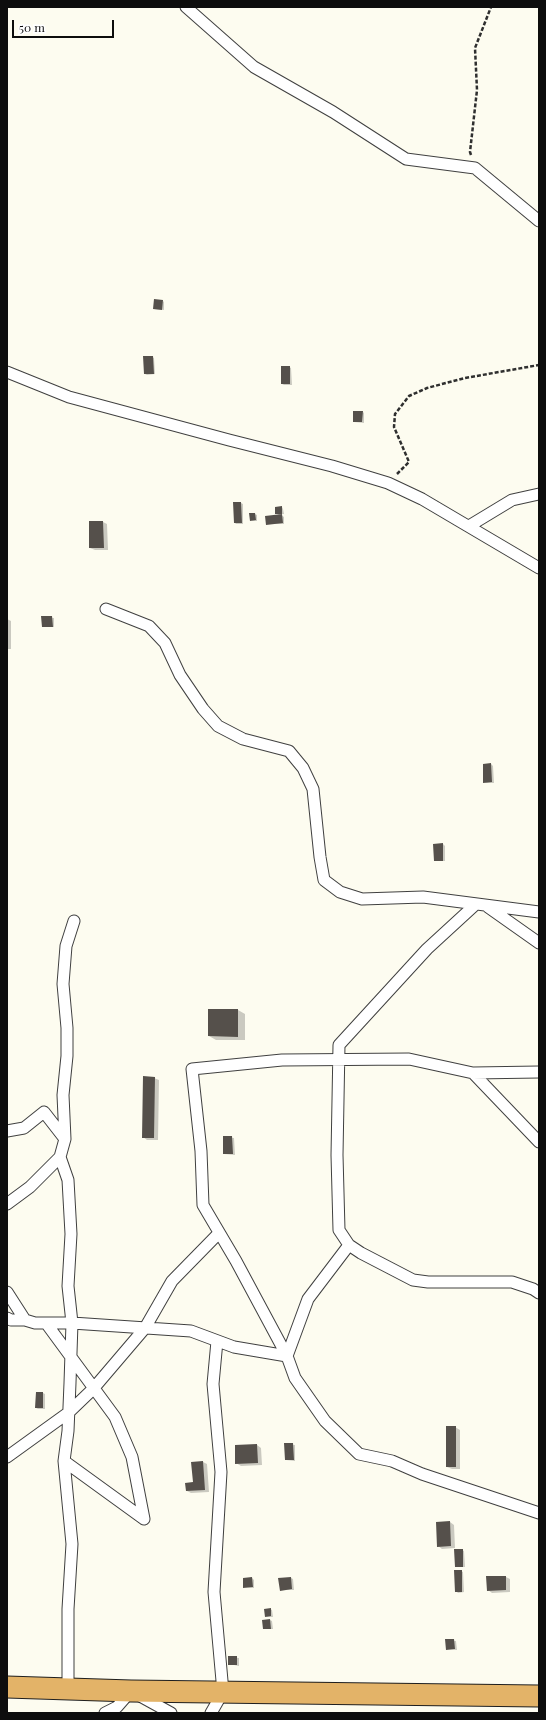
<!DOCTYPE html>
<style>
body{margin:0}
#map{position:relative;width:546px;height:1720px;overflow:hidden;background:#fdfcf0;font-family:"Playfair Display",serif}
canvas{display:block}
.frame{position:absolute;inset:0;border:8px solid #0d0d0d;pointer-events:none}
.scale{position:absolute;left:12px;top:20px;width:102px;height:18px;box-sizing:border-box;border:2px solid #0d0d0d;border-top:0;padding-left:5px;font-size:12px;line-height:14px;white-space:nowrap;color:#0d0d0d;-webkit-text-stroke:3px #fff;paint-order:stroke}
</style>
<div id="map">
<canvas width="546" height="1720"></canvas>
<div class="frame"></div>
<div class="scale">50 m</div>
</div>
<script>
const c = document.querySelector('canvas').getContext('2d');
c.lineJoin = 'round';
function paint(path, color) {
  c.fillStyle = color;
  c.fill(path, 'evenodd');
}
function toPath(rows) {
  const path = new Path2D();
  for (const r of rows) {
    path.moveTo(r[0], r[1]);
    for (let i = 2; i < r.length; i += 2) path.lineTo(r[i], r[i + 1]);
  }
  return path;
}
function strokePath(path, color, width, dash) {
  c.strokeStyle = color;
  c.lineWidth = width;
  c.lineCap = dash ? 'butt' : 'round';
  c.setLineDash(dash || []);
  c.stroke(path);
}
const shadow = toPath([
 [163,301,164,302,164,310,154,309],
 [152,357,154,358,155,374,147,375,145,374],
 [289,367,291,368,292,385,284,385,282,384],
 [363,412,364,413,364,423,354,422],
 [241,503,243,504,243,524,236,524,235,523],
 [282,507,283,509,284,514,280,514,284,517,284,524,267,524,280,516,276,513],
 [255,514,257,515,257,521,253,521,251,520],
 [103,522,107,524,108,550,95,550,90,548],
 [42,617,54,618,54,627,43,626],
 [7,619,11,621,11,649,7,649],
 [491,764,493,766,494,783,486,783,484,782,484,765],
 [443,844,445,846,445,861,437,861,435,860],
 [209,1010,238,1010,245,1014,245,1040,216,1040,209,1036],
 [154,1078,159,1080,158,1140,147,1140,143,1137],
 [224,1137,234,1138,235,1155,224,1154],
 [43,1393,45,1394,45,1409,38,1409,36,1408],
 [455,1427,460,1430,460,1469,452,1469,447,1467],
 [285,1444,295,1445,295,1461,286,1460],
 [257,1445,261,1448,262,1465,241,1466,236,1463],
 [203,1462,207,1464,209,1492,191,1493,187,1491,194,1483],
 [450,1522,454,1525,455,1548,442,1549,438,1546],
 [462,1550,464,1551,465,1567,458,1567,456,1566],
 [461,1571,463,1572,464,1592,458,1593,456,1591],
 [506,1577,510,1579,510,1592,492,1593,488,1590],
 [252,1578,254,1580,254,1588,244,1587],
 [291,1578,293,1579,294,1590,281,1590],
 [270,1609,272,1610,273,1617,267,1617,265,1616],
 [270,1620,272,1621,273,1629,264,1629,263,1621],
 [446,1640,456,1641,457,1650,447,1649],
 [229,1657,239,1658,239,1666,229,1664]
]);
const building = toPath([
 [154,299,163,300,162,310,153,309],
 [143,356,153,356,154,374,144,374],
 [281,366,290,366,290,384,281,384],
 [353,411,363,411,362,422,353,422],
 [233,502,241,502,242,523,234,523],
 [282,506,282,514,275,514,275,507],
 [249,513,255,513,256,520,250,521],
 [282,514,283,523,266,525,265,516],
 [89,521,103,521,104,548,89,548],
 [41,616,52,616,53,627,42,627],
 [491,763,492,782,483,783,483,764],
 [443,843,443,861,434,861,433,844],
 [208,1009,238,1009,238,1037,208,1036],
 [143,1076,155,1077,154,1138,142,1138],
 [223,1136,232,1136,233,1154,223,1154],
 [36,1392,43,1392,43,1408,35,1408],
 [446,1426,456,1426,456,1467,446,1467],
 [284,1443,293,1443,294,1460,285,1460],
 [257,1444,258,1463,235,1464,235,1445],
 [203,1461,205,1490,186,1491,185,1483,193,1482,191,1462],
 [450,1521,451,1546,437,1547,436,1522],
 [454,1549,463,1549,463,1567,455,1567],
 [454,1570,462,1570,462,1592,455,1592],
 [486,1576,506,1576,506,1590,487,1591],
 [252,1577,253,1587,243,1588,243,1578],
 [291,1577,292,1589,280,1591,278,1578],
 [271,1608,271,1616,265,1617,264,1609],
 [270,1619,271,1629,263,1629,262,1620],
 [445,1639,454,1639,455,1649,446,1650],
 [228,1656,237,1656,237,1665,228,1665]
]);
const path = toPath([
 [471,155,470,152,477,90,475,48,491,7],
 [397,474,409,462,394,427,395,414,409,396,427,388,465,378,539,365]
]);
const street = toPath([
 [186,7,254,67,333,112,406,159,475,168,539,221],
 [7,372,69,397,229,440,332,466,388,483,422,499,539,568],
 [469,526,512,500,539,494],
 [106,609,149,626,165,643,180,675,203,709,218,726,243,739,289,751,303,768,313,789,320,857,324,880,340,892,362,899,423,897,539,912],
 [476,904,427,949,339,1045,337,1155,339,1230,349,1245,361,1253,413,1280,428,1282,512,1282,533,1289,539,1293],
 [488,907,539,943],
 [539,1072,473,1073,539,1142],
 [7,1131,24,1128,44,1112,65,1139],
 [7,1204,30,1187,60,1157],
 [7,1292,25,1320],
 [7,1318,11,1320,25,1320,35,1323,72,1323,191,1331,234,1347,287,1356,295,1378,325,1421,359,1454,392,1461,422,1474,539,1513],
 [46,1323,115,1417,132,1457,144,1519],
 [287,1356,236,1261,203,1205,201,1151,192,1069,282,1060,409,1059,473,1073],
 [287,1356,308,1299,349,1245],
 [7,1457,68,1413,93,1389,145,1328,172,1281,219,1233],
 [64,1461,144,1519],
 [68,1689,68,1609,72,1544,64,1461,68,1431,70,1383,72,1323,68,1286,71,1234,68,1180,60,1157,65,1139,63,1095,67,1056,67,1028,63,984,66,946,74,921],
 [105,1713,117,1707,131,1691,171,1713],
 [211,1713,223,1692,214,1592,221,1472,213,1384,217,1341]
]);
const highway = toPath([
 [7,1687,131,1691,539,1696]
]);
paint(shadow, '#0003');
paint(building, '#55504b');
strokePath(street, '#404040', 13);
strokePath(highway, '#1e1e1e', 23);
strokePath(path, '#2f2f2f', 2.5, [4, 2]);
strokePath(street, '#fff', 11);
strokePath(highway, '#e3b368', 21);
</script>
